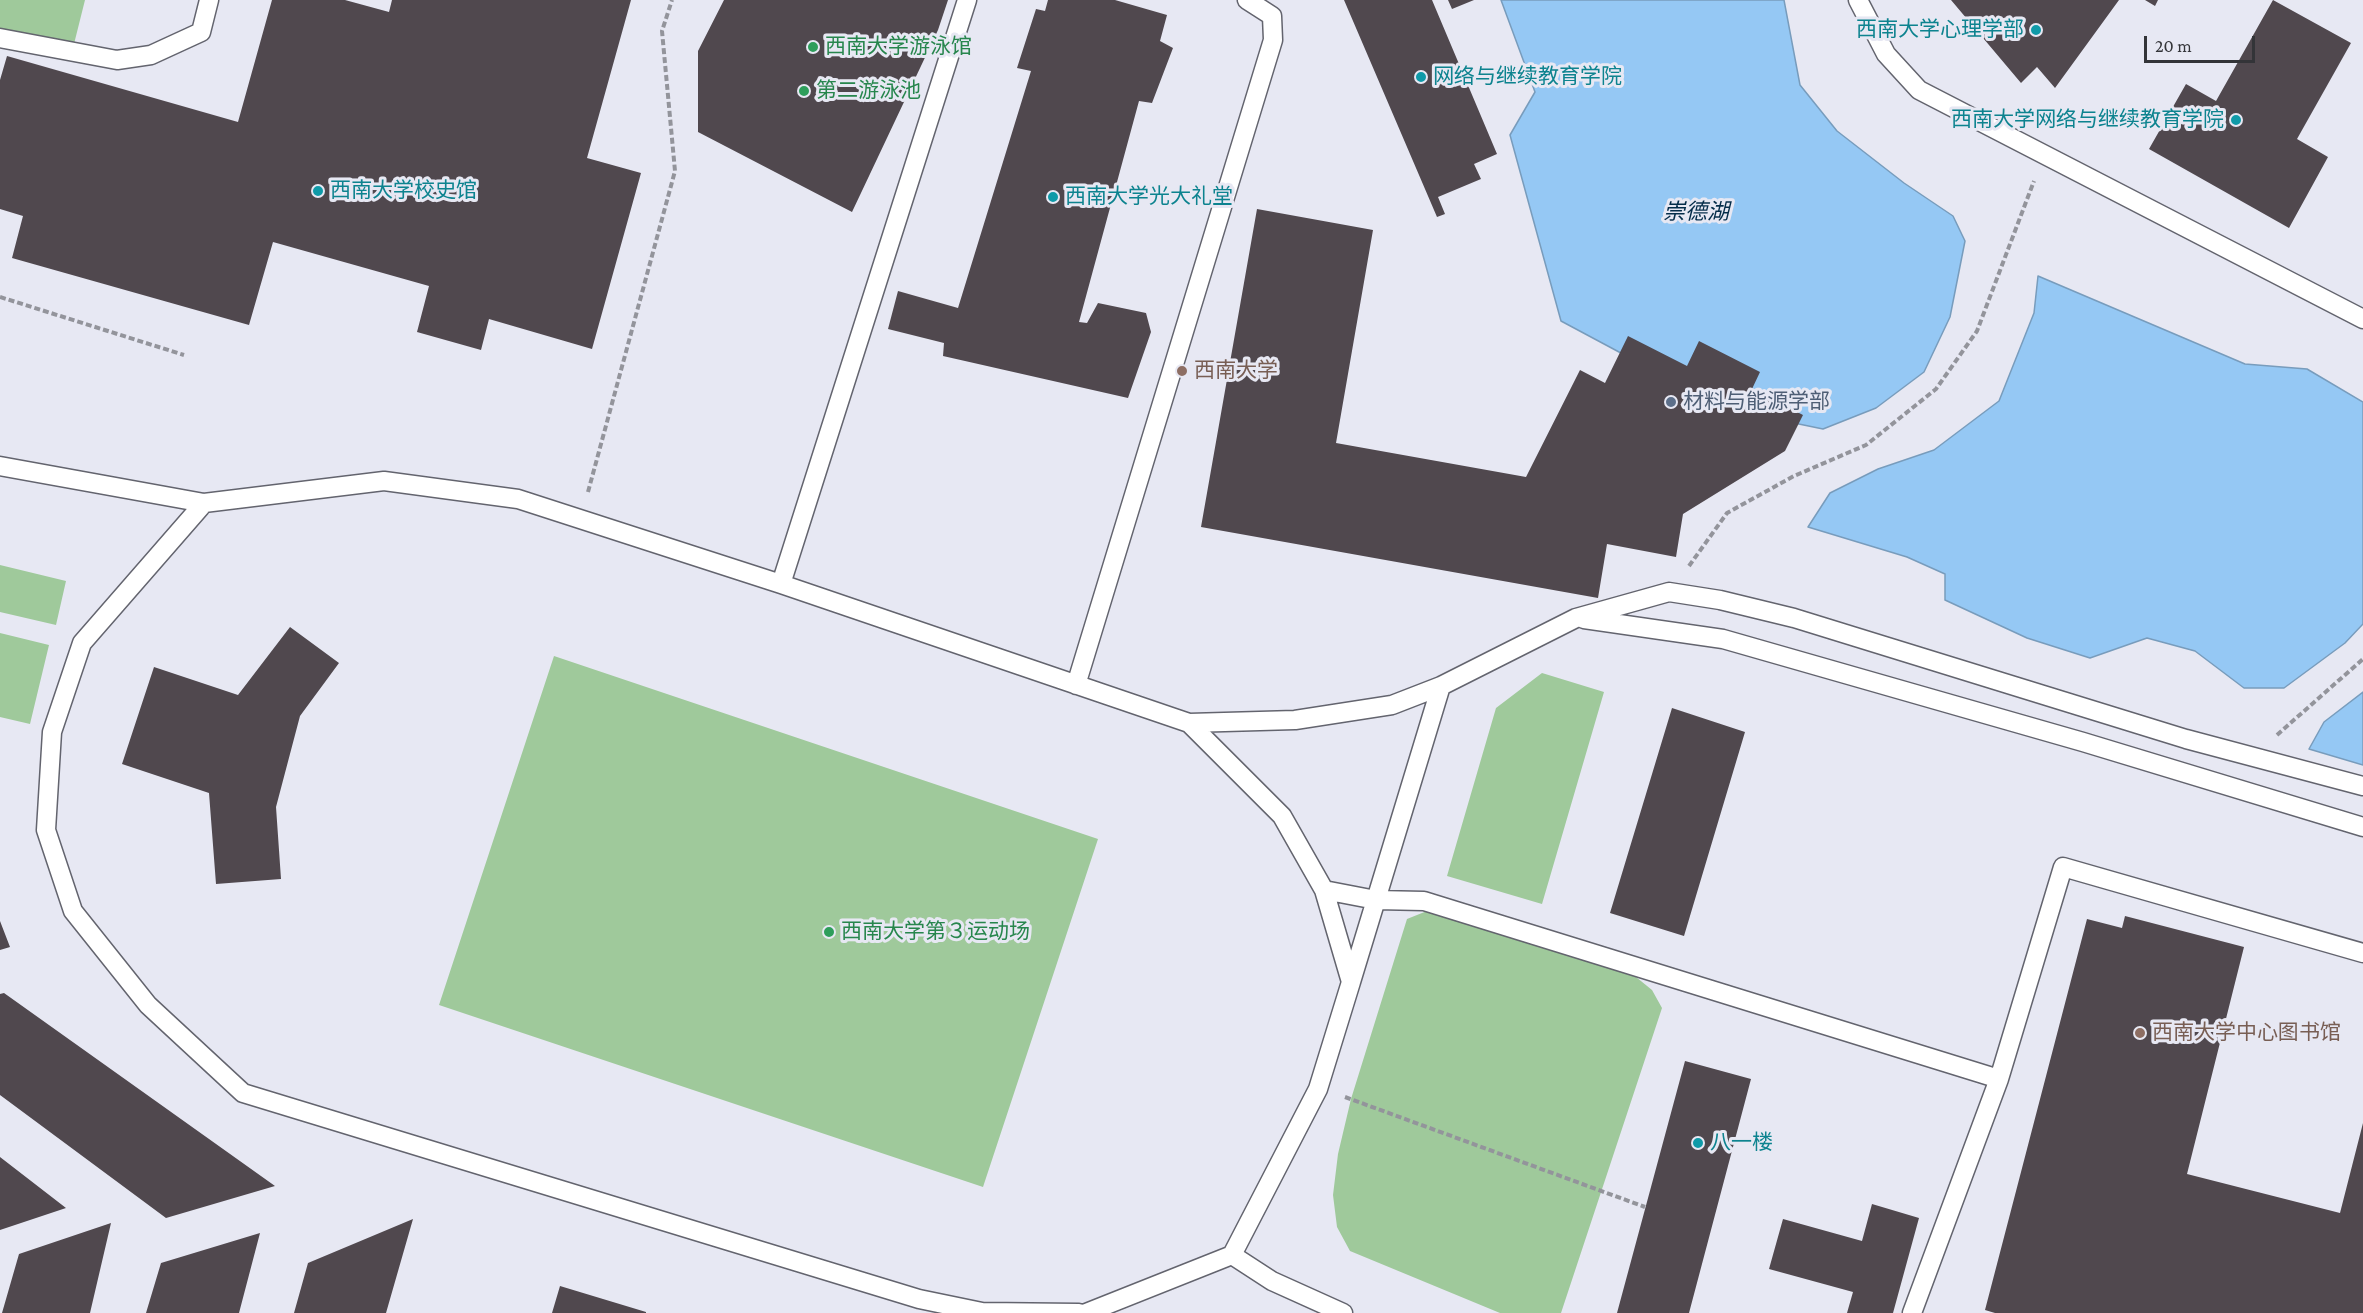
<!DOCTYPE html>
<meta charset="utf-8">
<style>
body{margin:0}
#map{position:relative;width:2363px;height:1313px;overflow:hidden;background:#e7e8f3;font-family:"Crimson Pro",serif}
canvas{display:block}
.scale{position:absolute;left:2144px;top:36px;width:111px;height:27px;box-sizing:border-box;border:3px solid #333438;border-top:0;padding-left:8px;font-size:18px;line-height:21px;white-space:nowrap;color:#333438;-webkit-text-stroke:4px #e7e8f3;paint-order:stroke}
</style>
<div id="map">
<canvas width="2363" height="1313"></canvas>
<div class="scale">20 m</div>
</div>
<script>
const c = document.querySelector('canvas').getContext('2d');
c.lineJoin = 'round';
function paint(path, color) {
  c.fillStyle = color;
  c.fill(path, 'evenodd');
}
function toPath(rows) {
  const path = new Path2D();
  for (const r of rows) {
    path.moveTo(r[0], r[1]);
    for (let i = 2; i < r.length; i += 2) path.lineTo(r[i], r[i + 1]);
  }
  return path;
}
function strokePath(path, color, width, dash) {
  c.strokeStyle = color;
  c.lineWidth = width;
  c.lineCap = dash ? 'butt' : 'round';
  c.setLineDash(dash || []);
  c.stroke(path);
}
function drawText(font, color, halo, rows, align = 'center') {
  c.font = font + ' "Crimson Pro","Noto Sans SC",serif';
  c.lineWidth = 6;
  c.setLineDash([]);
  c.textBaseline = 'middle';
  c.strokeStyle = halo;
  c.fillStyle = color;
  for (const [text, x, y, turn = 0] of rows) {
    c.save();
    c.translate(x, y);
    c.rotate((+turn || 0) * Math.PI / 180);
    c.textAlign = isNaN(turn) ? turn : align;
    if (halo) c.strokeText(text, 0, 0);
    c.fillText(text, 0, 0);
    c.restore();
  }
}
const green = toPath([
 [0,0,85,0,72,52,0,38],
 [0,565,66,581,56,625,0,612],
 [0,633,49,645,30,724,0,717],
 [554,656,1098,839,983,1187,439,1005],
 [1542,673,1604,692,1542,904,1447,876,1496,708],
 [1427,911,1636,977,1652,990,1662,1008,1561,1313,1500,1313,1350,1251,1337,1227,1333,1195,1338,1154,1351,1099,1407,919]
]);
const water = toPath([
 [1501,0,1784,0,1800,85,1837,131,1904,183,1953,216,1965,241,1950,317,1924,372,1876,408,1823,429,1760,416,1677,383,1561,321,1510,135,1535,92,1501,0],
 [2038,276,2245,364,2307,369,2363,402,2363,624,2345,643,2284,688,2244,688,2195,651,2147,638,2090,658,2027,638,1945,600,1945,574,1907,557,1808,527,1830,493,1878,469,1934,450,1999,401,2034,313,2038,276],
 [2363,692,2363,765,2309,749,2324,722,2363,692]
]);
const building = toPath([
 [272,0,345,0,389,12,392,0,631,0,587,158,641,173,592,349,489,319,481,350,417,332,429,286,273,242,249,325,12,258,23,216,0,209,0,80,7,56,238,122],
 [724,0,948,0,938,30,852,212,698,132,698,51],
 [1048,0,1115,0,1167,15,1160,41,1173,48,1152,103,1139,101,1079,322,1087,323,1098,303,1146,313,1151,332,1128,398,943,356,944,343,888,329,898,291,958,308,1031,71,1017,68,1036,9,1045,11],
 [1344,0,1432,0,1497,154,1474,164,1481,179,1438,197,1445,214,1437,217],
 [1448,0,1474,0,1452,9],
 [1951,0,2119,0,2055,88,2037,67,2021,83],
 [2145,0,2158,0,2155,6],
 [2273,0,2351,43,2297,139,2328,157,2289,228,2149,149,2186,84,2216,101],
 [1257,209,1373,230,1336,443,1526,477,1580,370,1605,383,1628,336,1687,366,1699,341,1760,372,1752,389,1803,415,1785,451,1683,514,1676,557,1607,544,1598,598,1201,527],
 [290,627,339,663,300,716,276,807,281,879,216,884,209,793,122,764,154,667,238,695],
 [1672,708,1745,732,1684,936,1610,913],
 [2125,916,2244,947,2187,1174,2340,1213,2363,1123,2363,1313,1995,1313,1985,1310,2087,919,2122,928],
 [0,921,10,947,0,950],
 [4,993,275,1186,166,1218,0,1095,0,994],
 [1685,1061,1751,1079,1689,1313,1617,1313],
 [0,1157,66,1208,0,1230],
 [1872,1204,1919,1218,1893,1313,1847,1313,1853,1292,1769,1269,1783,1219,1862,1241],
 [413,1219,386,1313,294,1313,308,1263],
 [111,1223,90,1313,2,1313,19,1254],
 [260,1233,239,1313,146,1313,161,1263],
 [560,1286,646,1312,646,1313,552,1313]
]);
const path = toPath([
 [0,297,184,355],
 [588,492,675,171,662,31,672,0],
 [1689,566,1727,513,1794,476,1866,445,1936,389,1977,331,2034,181],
 [2277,735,2363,659],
 [1345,1097,1645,1207]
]);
const lane = toPath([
 [1858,0,1886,54,1919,90,2363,319],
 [0,38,117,60,151,55,201,32,209,0],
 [0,466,204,503,384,481,518,499,781,584,1189,723,1295,720,1392,705,1441,686,1576,618,1669,592,1720,600,1794,618,2186,739,2363,786],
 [204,503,82,643,52,732,46,830,73,911,148,1005,243,1093,919,1299,982,1312,1079,1313],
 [781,584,967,0],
 [1584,619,1723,639,2083,742,2363,827],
 [1076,685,1273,40,1272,16,1247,0],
 [1324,890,1376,900,1424,901,1999,1079,1912,1313],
 [1351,982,1441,686],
 [1999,1079,2063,867,2363,953],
 [1232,1255,1272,1281,1343,1313],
 [1086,1313,1232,1255,1318,1089,1351,982,1324,890,1282,816,1189,723]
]);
const markers = [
 [2036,30,6,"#0f9aa8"],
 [813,47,6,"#2e9e5b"],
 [1421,77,6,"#0f9aa8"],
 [804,91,6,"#2e9e5b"],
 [2236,120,6,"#0f9aa8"],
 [318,191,6,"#0f9aa8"],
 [1053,197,6,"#0f9aa8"],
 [1182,371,6,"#8d6e63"],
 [1671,402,6,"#5c6f8a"],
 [829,932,6,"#2e9e5b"],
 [2140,1033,6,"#8d6e63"],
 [1698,1143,6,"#0f9aa8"]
];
const cultureNames = [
 ["西南大学心理学部",2024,30,"right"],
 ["网络与继续教育学院",1433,77],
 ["西南大学网络与继续教育学院",2224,120,"right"],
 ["西南大学校史馆",330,191],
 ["西南大学光大礼堂",1065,197],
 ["八一楼",1710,1143]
];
const leisureNames = [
 ["西南大学游泳馆",825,47],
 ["第二游泳池",816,91],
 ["西南大学第３运动场",841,932]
];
const educationNames = [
 ["西南大学",1194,371],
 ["西南大学中心图书馆",2152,1033]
];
const serviceNames = [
 ["材料与能源学部",1683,402]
];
const waterNames = [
 ["崇德湖",1696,212]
];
paint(green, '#9fc99b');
paint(water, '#95c8f4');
strokePath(water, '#789cbc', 1.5);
paint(building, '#50484e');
strokePath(lane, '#63646e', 21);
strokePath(path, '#93949b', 4, [6, 3]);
strokePath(lane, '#fff', 18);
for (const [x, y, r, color] of markers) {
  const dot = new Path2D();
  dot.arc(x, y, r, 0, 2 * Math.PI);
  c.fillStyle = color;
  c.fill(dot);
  strokePath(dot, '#e7e8f3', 2);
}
drawText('21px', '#0d838f', '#e7e8f3', cultureNames, 'left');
drawText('21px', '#27864d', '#e7e8f3', leisureNames, 'left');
drawText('21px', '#785e54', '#e7e8f3', educationNames, 'left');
drawText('21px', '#4e5e75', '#e7e8f3', serviceNames, 'left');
drawText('italic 22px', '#042c49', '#e7e8f3', waterNames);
</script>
